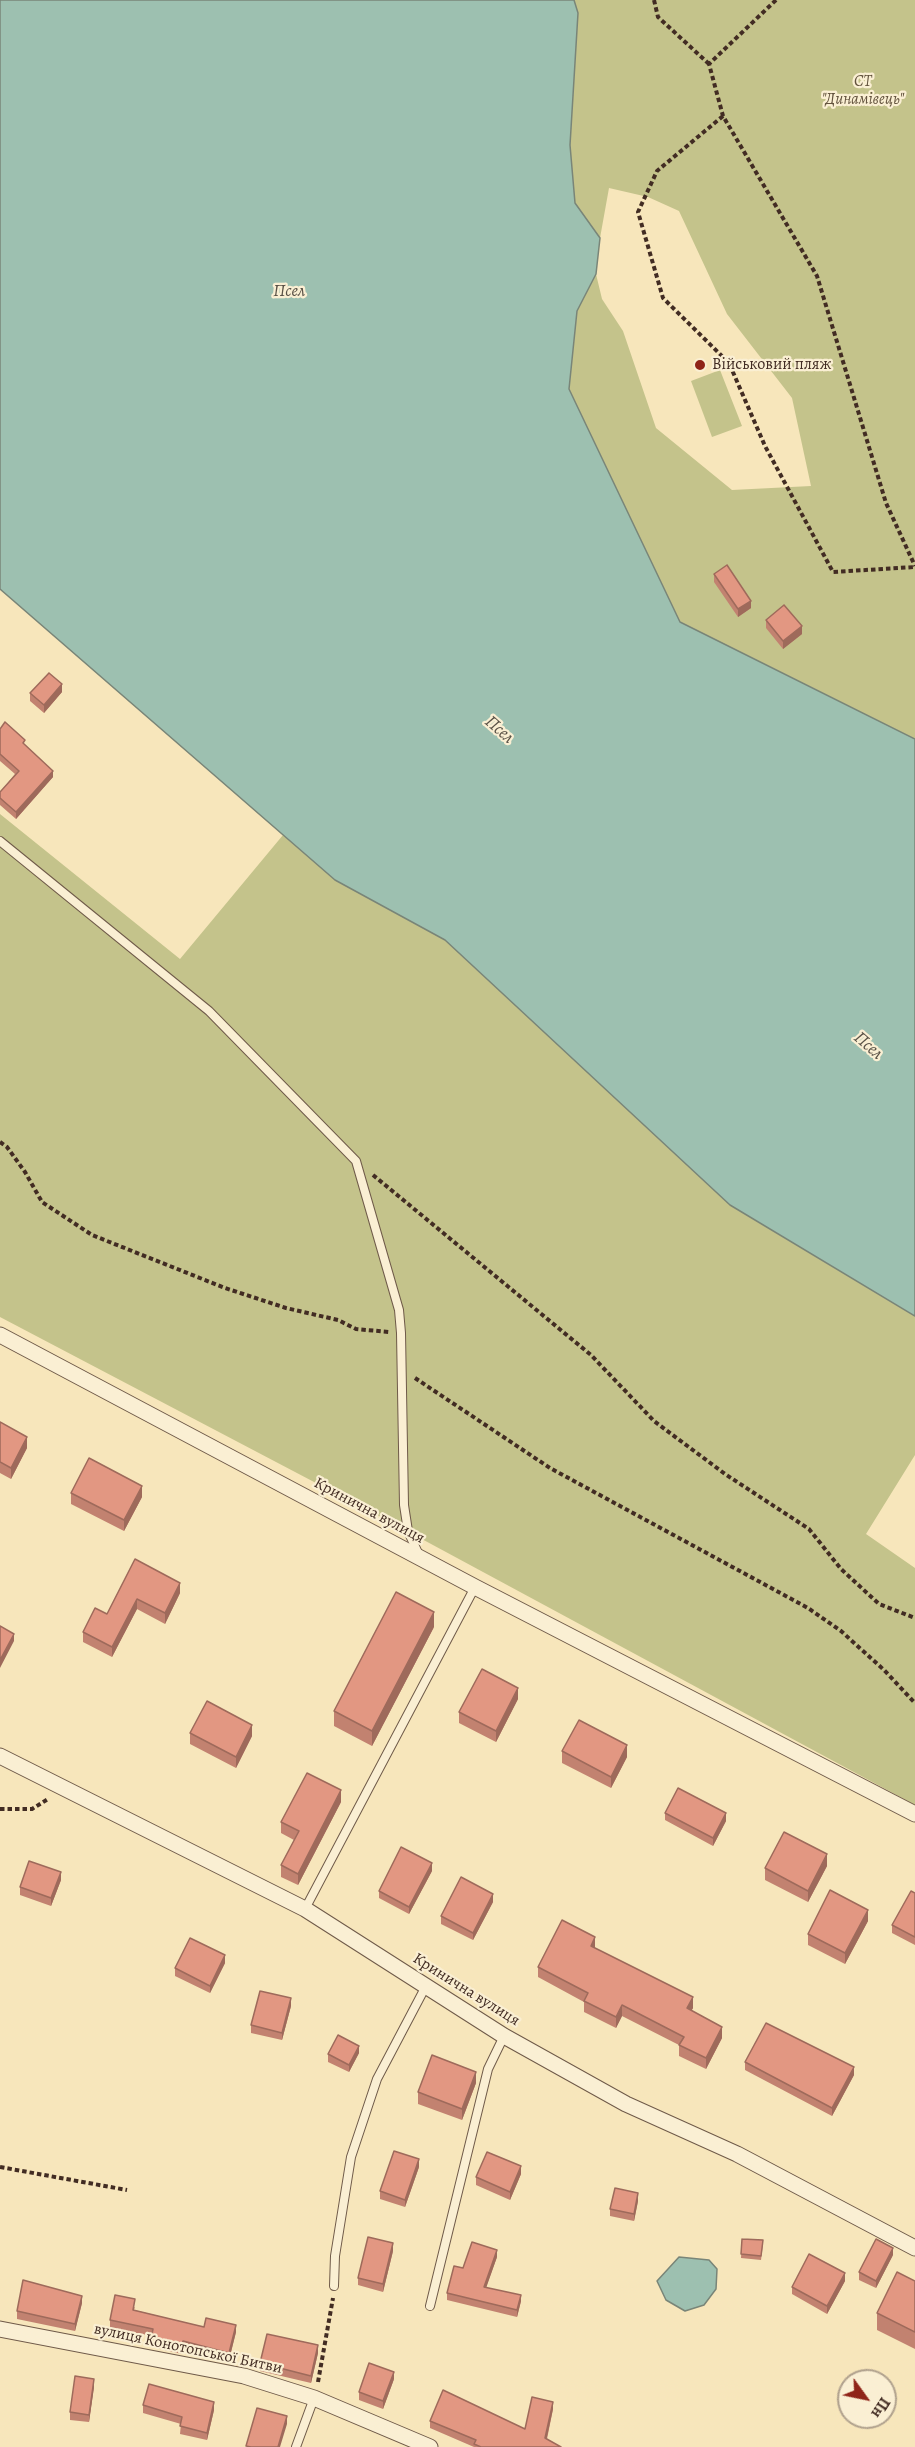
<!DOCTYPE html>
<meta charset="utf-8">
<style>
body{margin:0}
#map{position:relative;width:915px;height:2447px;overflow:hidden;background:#f7e6bb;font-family:Alegreya,serif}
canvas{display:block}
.north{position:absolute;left:837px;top:2369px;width:60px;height:60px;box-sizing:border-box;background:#faefd3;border:2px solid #b0a18d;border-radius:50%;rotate:123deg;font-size:16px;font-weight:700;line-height:24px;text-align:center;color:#422c23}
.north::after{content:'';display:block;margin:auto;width:21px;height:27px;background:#8f2418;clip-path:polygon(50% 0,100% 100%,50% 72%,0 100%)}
</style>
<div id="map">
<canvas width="915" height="2447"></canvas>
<div class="north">Пн</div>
</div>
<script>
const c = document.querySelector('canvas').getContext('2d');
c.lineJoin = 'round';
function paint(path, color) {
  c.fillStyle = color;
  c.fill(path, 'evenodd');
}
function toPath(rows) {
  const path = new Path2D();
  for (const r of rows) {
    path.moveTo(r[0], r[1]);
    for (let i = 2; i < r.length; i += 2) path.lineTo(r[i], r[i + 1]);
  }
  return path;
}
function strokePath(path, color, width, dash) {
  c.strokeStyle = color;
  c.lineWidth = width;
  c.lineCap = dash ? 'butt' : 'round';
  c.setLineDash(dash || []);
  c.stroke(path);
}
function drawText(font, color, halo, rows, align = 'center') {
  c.font = font + ' Alegreya,serif';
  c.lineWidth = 4.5;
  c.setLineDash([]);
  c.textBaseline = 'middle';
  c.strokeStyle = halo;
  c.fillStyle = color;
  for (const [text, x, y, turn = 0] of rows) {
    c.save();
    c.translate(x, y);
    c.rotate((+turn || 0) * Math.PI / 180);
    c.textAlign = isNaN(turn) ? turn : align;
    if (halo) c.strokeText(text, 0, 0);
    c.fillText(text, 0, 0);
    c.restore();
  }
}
const green = toPath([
 [574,0,915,0,915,739,680,622,569,389,577,311,596,274,602,299,623,331,656,428,732,490,811,486,792,398,727,314,679,211,648,197,609,188,600,238,575,204,570,145,578,13],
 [720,370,742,426,712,437,691,381],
 [0,814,180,959,283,835,335,880,445,940,730,1205,915,1316,915,1455,866,1534,915,1568,915,1805,394,1524,0,1317]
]);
const water = toPath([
 [0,0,574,0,578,13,570,145,575,203,600,238,596,274,577,311,569,389,680,622,915,739,915,1316,730,1205,445,940,335,880,0,589,0,0],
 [679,2257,709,2260,717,2269,716,2289,704,2305,685,2311,666,2300,657,2281,679,2257]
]);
const path = toPath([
 [654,0,658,17,709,64],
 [776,0,709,64,723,116,817,276,886,503,915,566],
 [723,116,657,171,638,212,663,298,729,363,765,446,833,572,915,567],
 [0,1142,7,1147,25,1172,42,1202,92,1235,225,1288,286,1308,338,1320,356,1329,389,1332],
 [373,1175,591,1355,654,1421,725,1474,809,1529,841,1569,879,1604,915,1618],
 [415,1378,550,1468,808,1608,841,1631,884,1670,915,1703],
 [0,1809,32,1809,48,1799],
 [0,2167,127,2190],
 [318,2382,333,2298]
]);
const service = toPath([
 [0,841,209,1011,356,1161,399,1310,401,1333,404,1505,408,1531,418,1553],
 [305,1909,475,1587],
 [334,2286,335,2256,351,2157,377,2079,426,1986],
 [430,2306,488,2069,504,2036],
 [296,2447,314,2398]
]);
const minor = toPath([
 [0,1335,475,1587,915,1814],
 [0,1756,305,1909,504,2036,626,2104,737,2154,915,2248],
 [0,2329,244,2376,314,2398,430,2447]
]);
const wall = toPath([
 [714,574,751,608,738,617,714,582],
 [766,620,802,634,783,649,766,628],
 [62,692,44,713,30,701,30,693],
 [0,729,25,746,53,777,16,819,0,805,0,792,15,774,0,761],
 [0,1422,27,1448,11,1479,0,1473],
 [71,1493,142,1497,124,1531,71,1504],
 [135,1559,180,1593,165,1624,137,1609,112,1657,83,1642,83,1632,107,1614],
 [434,1627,372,1746,334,1726,334,1711],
 [518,1699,496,1742,459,1723,459,1712],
 [190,1733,252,1736,236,1768,190,1744],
 [562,1751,627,1757,611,1788,562,1763],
 [341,1802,298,1885,281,1877,281,1865,294,1840,281,1833,281,1822],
 [665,1813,726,1821,713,1846,665,1820],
 [827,1866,808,1902,765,1880,765,1868],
 [432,1871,409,1914,379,1898,379,1891],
 [61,1880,51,1906,20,1895,20,1887],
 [915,1893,915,1945,892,1933,892,1925],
 [493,1902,473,1940,441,1924,441,1916],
 [868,1921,845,1964,808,1945,808,1934],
 [595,1948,693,2008,691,2011,722,2038,706,2069,679,2056,679,2045,622,2016,616,2028,584,2012,584,2002,538,1977,538,1967],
 [225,1963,210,1993,175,1976,175,1968],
 [291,2006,282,2040,251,2033,251,2025],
 [359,2053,349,2072,328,2062,328,2054],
 [745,2062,854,2075,832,2116,745,2070],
 [476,2083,462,2120,418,2104,418,2092],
 [419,2167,405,2207,380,2199,380,2191],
 [521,2174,510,2200,476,2185,476,2177],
 [638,2201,634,2221,610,2216,610,2209],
 [742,2239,763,2244,761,2260,741,2258],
 [393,2251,383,2292,358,2285,358,2278],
 [893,2255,876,2288,859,2280,859,2272],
 [497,2257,486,2287,521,2301,517,2317,447,2300,447,2293,463,2268],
 [845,2281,827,2314,792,2294,792,2287],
 [915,2281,915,2349,877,2330,877,2313],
 [82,2303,75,2331,17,2319,17,2311],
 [135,2307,134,2310,204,2327,236,2332,229,2360,183,2349,182,2354,151,2347,152,2336,110,2328,110,2320],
 [318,2353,311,2383,260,2371,260,2363],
 [394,2379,383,2409,359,2400,359,2392],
 [94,2387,89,2422,70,2420,70,2412],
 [143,2405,214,2410,207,2440,180,2434,181,2424,143,2413],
 [553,2409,547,2439,561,2447,474,2447,430,2428,430,2421,525,2429]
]);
const shadedWall = toPath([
 [751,601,751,608,738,617,738,609],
 [802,626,802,634,783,649,783,641],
 [62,684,62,692,44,713,44,705],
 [53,771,53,777,16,819,16,812],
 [27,1437,27,1448,11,1479,11,1468],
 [142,1486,142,1497,124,1531,124,1520],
 [180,1583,180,1593,165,1624,165,1613],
 [137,1599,137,1609,112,1657,112,1647],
 [434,1612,434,1627,372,1746,372,1731],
 [14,1634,14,1641,0,1668,0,1660],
 [518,1688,518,1699,496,1742,496,1731],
 [252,1725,252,1736,236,1768,236,1757],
 [627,1745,627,1757,611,1788,611,1777],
 [341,1790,341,1802,298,1885,298,1874],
 [726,1813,726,1821,713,1846,713,1838],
 [827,1854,827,1866,808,1902,808,1891],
 [432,1863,432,1871,409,1914,409,1907],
 [61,1872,61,1880,51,1906,51,1898],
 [493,1894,493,1902,473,1940,473,1933],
 [868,1910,868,1921,845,1964,845,1953],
 [595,1937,595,1948,591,1946],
 [225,1955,225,1963,210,1993,210,1986],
 [693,1997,693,2008,687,2019,687,2008],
 [291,1998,291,2006,282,2040,282,2033],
 [622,2005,622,2016,616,2028,616,2017],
 [722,2027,722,2038,706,2069,706,2058],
 [359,2046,359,2053,349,2072,349,2065],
 [854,2067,854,2075,832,2116,832,2108],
 [476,2072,476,2083,462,2120,462,2109],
 [419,2159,419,2167,405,2207,405,2200],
 [521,2166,521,2174,510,2200,510,2192],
 [638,2193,638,2201,634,2221,634,2214],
 [393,2243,393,2251,383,2292,383,2284],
 [893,2248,893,2255,876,2288,876,2281],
 [497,2250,497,2257,484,2294,484,2287],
 [845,2273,845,2281,827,2314,827,2306],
 [521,2295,521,2301,517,2317,517,2310],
 [82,2296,82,2303,75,2331,75,2324],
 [236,2325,236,2332,229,2360,229,2353],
 [318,2345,318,2353,311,2383,311,2376],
 [394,2372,394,2379,383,2409,383,2401],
 [94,2379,94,2387,89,2422,89,2415],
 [214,2402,214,2410,207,2440,207,2433],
 [553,2402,553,2409,545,2446,545,2438],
 [287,2416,287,2424,280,2447,278,2447]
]);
const building = toPath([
 [727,565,751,601,738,609,714,574,727,565],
 [784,605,802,626,783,641,766,620,784,605],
 [49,673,62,684,44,705,30,693,49,673],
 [5,722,25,740,23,743,53,771,16,812,0,798,0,792,19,771,0,754,0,729,5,722],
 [0,1422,27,1437,11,1468,0,1462,0,1422],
 [89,1458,142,1486,124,1520,71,1493,89,1458],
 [135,1559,180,1583,165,1613,137,1599,112,1647,83,1632,95,1608,107,1614,135,1559],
 [396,1592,434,1612,372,1731,334,1711,396,1592],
 [0,1626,14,1634,0,1660,0,1626],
 [482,1669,518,1688,496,1731,459,1712,482,1669],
 [207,1701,252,1725,236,1757,190,1733,207,1701],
 [579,1720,627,1745,611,1777,562,1751,579,1720],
 [307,1773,341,1790,298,1874,281,1865,299,1831,281,1822,307,1773],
 [678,1788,726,1813,713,1838,665,1813,678,1788],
 [784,1832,827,1854,808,1891,765,1868,784,1832],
 [401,1847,432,1863,409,1907,379,1891,401,1847],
 [29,1861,61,1872,51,1898,20,1887,29,1861],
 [461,1877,493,1894,473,1933,441,1916,461,1877],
 [830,1890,868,1910,845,1953,808,1934,830,1890],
 [911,1891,915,1893,915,1937,892,1925,911,1891],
 [562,1920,595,1937,591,1946,693,1997,687,2008,722,2027,706,2058,679,2045,684,2037,622,2005,616,2017,584,2001,588,1993,538,1967,562,1920],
 [190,1938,225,1955,210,1986,175,1968,190,1938],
 [260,1991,291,1998,282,2033,251,2025,260,1991],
 [766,2023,854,2067,832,2108,745,2062,766,2023],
 [338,2035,359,2046,349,2065,328,2054,338,2035],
 [432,2055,476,2072,462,2109,418,2092,432,2055],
 [394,2151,419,2159,405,2200,380,2191,394,2151],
 [487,2152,521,2166,510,2192,476,2177,487,2152],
 [615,2188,638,2193,634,2214,610,2209,615,2188],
 [368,2237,393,2243,383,2284,358,2278,368,2237],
 [742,2239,763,2240,761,2256,741,2254,742,2239],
 [876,2239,893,2248,876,2281,859,2272,876,2239],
 [472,2242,497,2250,484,2287,521,2295,517,2310,447,2293,454,2266,463,2268,472,2242],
 [809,2254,845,2273,827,2306,792,2287,809,2254],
 [897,2272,915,2281,915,2332,877,2313,897,2272],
 [23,2280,82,2296,75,2324,17,2311,23,2280],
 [115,2295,135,2299,133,2310,204,2327,206,2318,236,2325,229,2353,183,2341,182,2346,151,2339,153,2329,110,2320,115,2295],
 [267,2334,318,2345,311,2376,260,2363,267,2334],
 [369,2363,394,2372,383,2401,359,2392,369,2363],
 [75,2376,94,2379,89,2415,70,2412,75,2376],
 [149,2384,214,2402,207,2433,180,2426,182,2417,143,2405,149,2384],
 [443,2390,525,2429,532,2397,553,2402,545,2438,561,2447,481,2447,474,2444,476,2440,430,2421,443,2390],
 [257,2408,287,2416,278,2447,251,2447,246,2446,257,2408]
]);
const markers = [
 [700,365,6,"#8f2418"]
];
const parkNames = [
 ["СТ",863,82],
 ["\"Динамівець\"",863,100]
];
const poiNames = [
 ["Військовий пляж",712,365]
];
const streetNames = [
 ["Кринична вулиця",369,1511,28],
 ["Кринична вулиця",466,1990,32],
 ["вулиця Конотопської Битви",188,2349,12]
];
const waterNames = [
 ["Псел",289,292],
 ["Псел",499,730,41],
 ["Псел",868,1046,41]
];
paint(green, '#c4c38b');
paint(water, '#9dc0b0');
strokePath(water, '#798578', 1.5);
strokePath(service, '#6f5a49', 10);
strokePath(minor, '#6f5a49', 17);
strokePath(path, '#422c23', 4, [4.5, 3]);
strokePath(service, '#faefd3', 8);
strokePath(minor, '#faefd3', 15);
paint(wall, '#c28270');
paint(shadedWall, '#9e6a5b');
paint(building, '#e29782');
strokePath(building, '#9e6a5b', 1.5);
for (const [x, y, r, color] of markers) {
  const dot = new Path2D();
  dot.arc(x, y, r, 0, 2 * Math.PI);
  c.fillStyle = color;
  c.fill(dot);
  strokePath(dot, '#faefd3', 2);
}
drawText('italic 16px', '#62523d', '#faefd3', parkNames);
drawText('16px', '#422c23', '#faefd3', poiNames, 'left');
drawText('16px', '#422c23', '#faefd3', streetNames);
drawText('italic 18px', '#595146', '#faefd3', waterNames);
</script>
